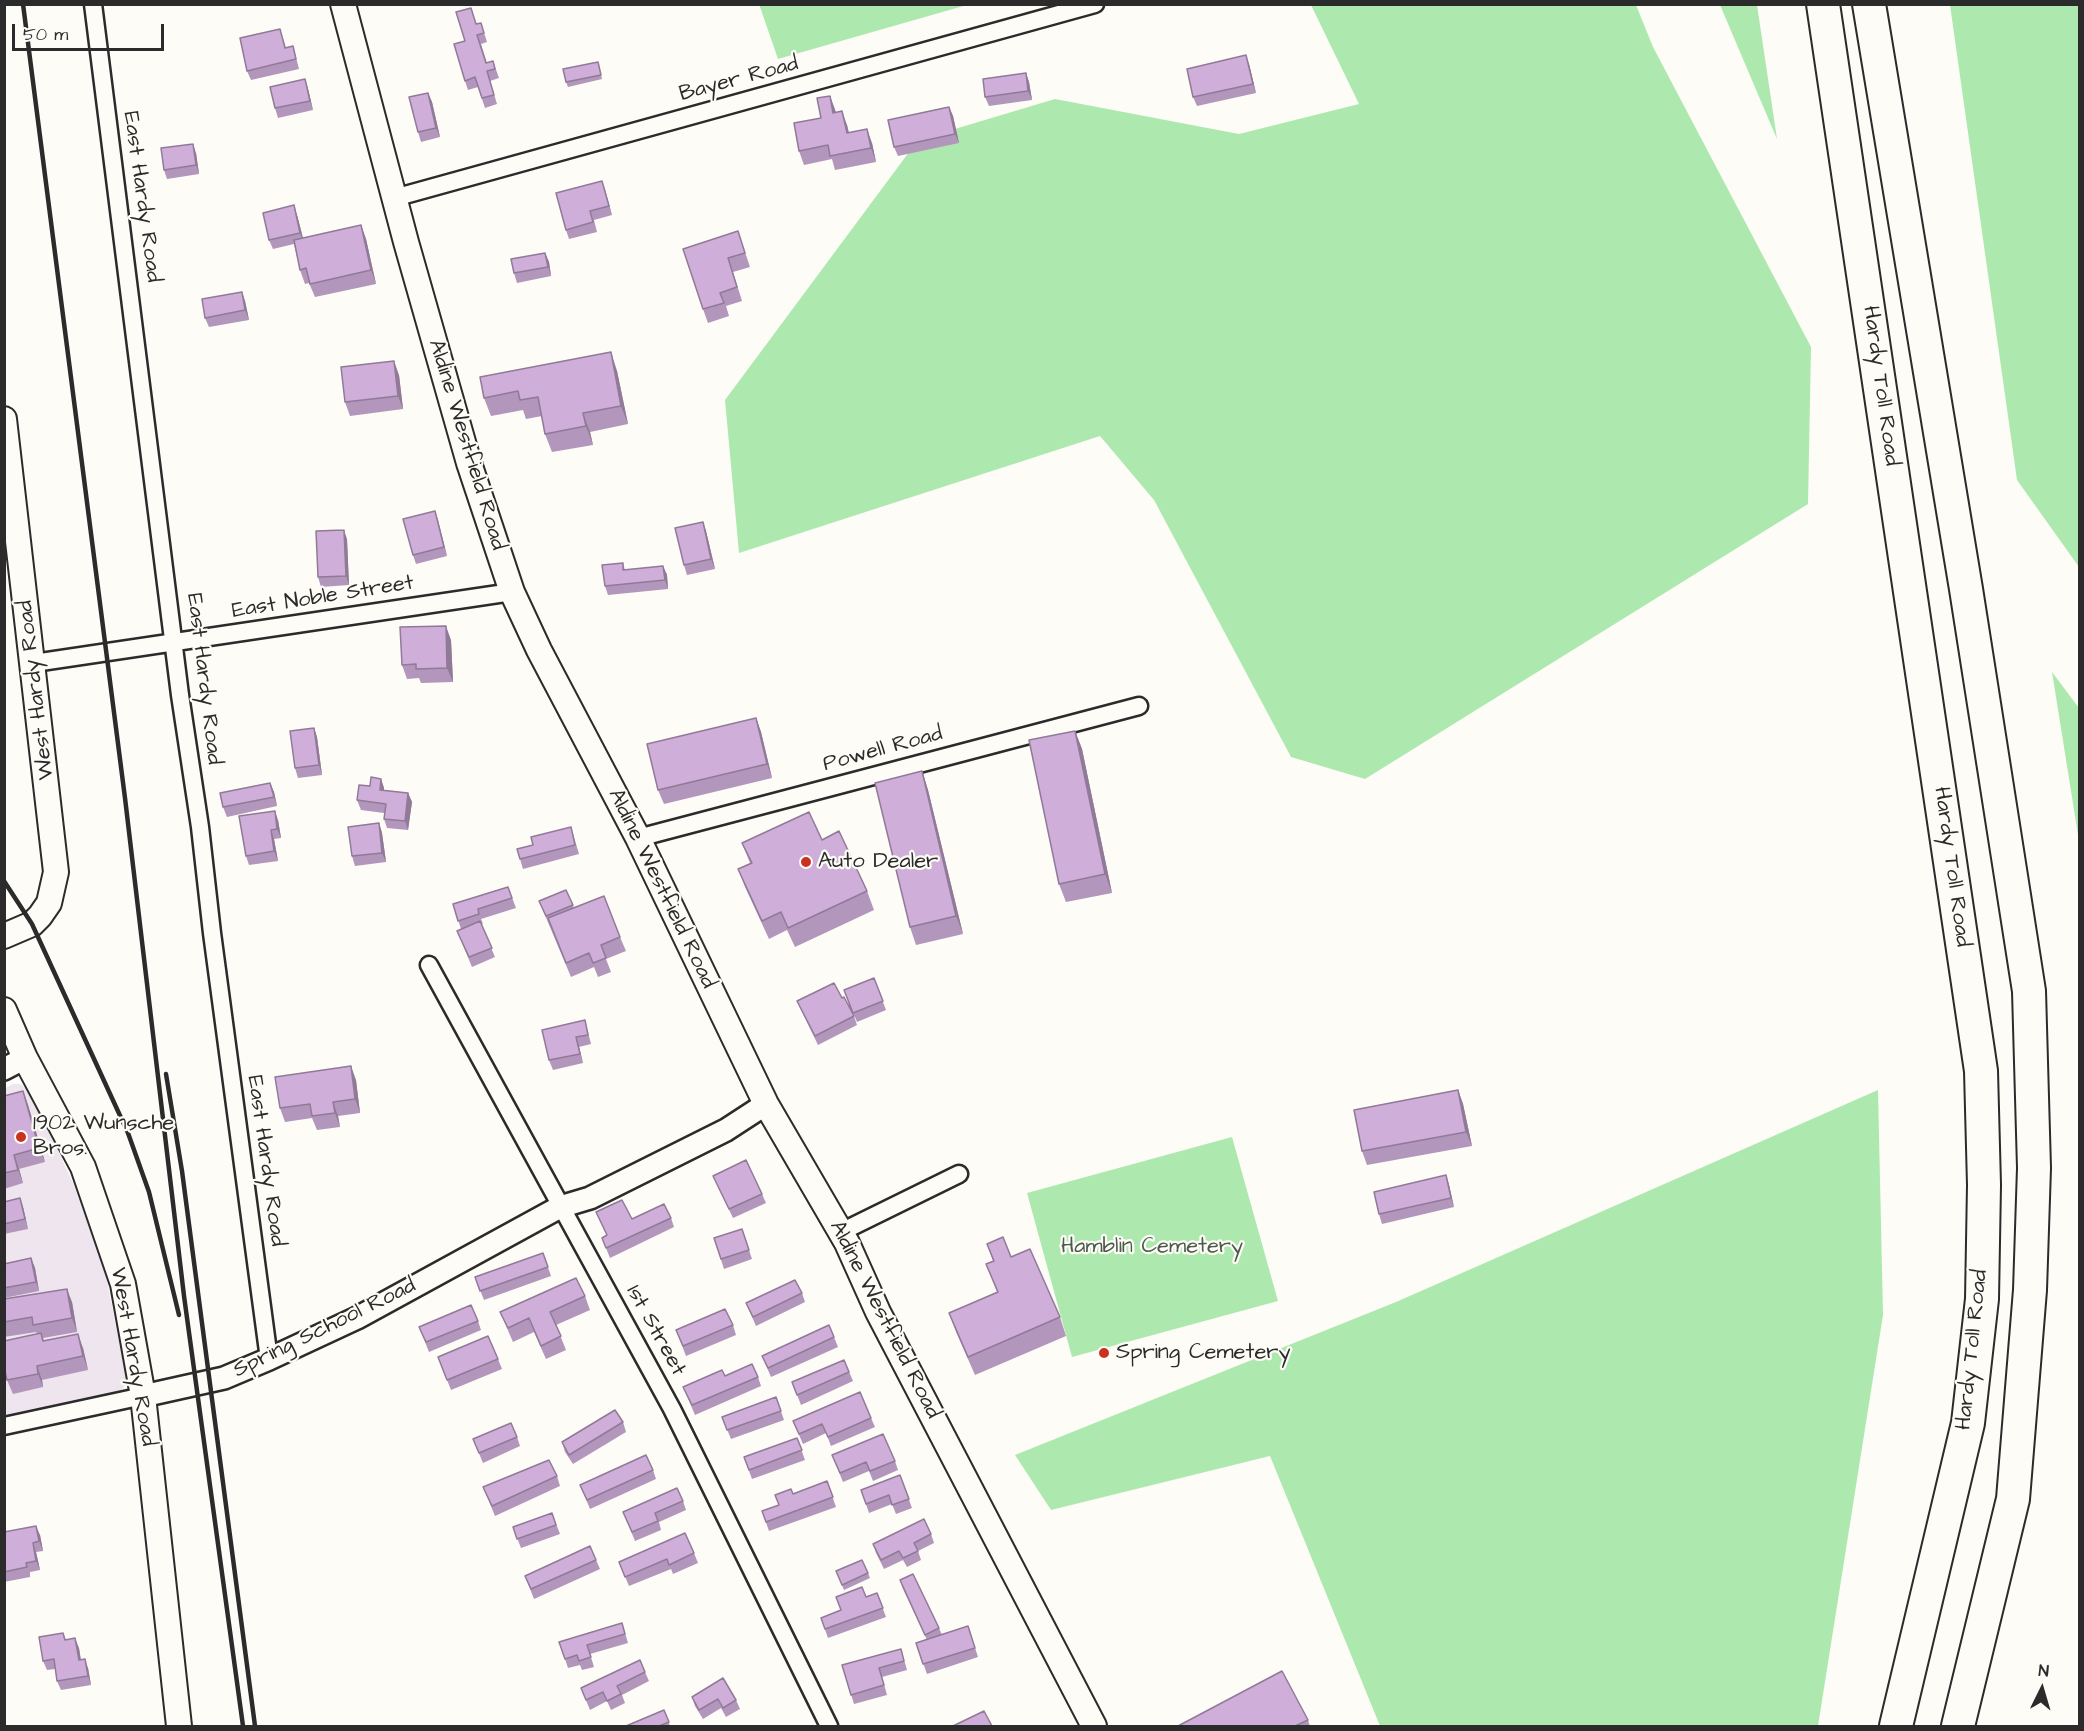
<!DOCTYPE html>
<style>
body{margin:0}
#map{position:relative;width:2084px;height:1731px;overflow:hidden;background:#fdfcf7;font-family:"Architects Daughter",sans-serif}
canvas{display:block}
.frame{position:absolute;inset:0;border:6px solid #2b2b2b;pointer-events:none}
.north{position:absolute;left:2012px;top:1659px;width:60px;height:60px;-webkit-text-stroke:4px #fdfcf7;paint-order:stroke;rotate:5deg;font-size:16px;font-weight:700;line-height:24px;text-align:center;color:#2b2b2b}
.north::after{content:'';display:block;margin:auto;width:21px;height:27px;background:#2b2b2b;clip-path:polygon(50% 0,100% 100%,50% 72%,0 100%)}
.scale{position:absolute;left:12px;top:24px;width:152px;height:27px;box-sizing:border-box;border:3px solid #2b2b2b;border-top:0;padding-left:8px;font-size:18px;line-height:21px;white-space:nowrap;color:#2b2b2b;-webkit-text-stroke:4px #fdfcf7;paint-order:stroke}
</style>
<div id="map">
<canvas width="2084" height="1731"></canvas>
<div class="frame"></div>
<div class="north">N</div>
<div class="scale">50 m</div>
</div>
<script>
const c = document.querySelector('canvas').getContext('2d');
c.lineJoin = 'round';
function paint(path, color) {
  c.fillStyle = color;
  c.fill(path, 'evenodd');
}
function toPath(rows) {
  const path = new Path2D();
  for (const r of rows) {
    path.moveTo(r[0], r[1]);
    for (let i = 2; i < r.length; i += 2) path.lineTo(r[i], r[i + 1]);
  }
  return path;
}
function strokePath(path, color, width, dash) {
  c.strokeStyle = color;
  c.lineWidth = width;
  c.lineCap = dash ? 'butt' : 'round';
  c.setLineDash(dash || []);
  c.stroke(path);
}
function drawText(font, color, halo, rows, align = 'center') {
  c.font = font + ' "Architects Daughter",sans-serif';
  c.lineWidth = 4.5;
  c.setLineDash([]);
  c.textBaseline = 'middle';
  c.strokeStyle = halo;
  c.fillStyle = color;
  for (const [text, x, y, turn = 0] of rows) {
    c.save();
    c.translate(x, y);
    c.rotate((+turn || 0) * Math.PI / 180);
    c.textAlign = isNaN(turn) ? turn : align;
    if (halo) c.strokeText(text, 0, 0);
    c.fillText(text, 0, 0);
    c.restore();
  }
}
const built = toPath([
 [13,1084,20,1084,30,1091,73,1183,105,1271,126,1377,124,1387,120,1392,5,1417,4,1089]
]);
const green = toPath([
 [759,4,967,4,967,5,778,59],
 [1311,5,1636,5,1653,47,1811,347,1808,504,1365,779,1291,757,1154,500,1100,436,739,553,725,400,918,140,1055,99,1239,134,1359,104],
 [1720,5,1757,5,1777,139],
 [1950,5,2079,5,2079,567,2017,480],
 [2052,672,2079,708,2079,841],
 [1878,1090,1883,1315,1818,1726,1380,1726,1270,1456,1051,1510,1015,1455,1396,1302],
 [1232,1137,1278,1301,1072,1357,1027,1193]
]);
const minor = toPath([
 [93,4,180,695,200,827,212,933,269,1359],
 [394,198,1095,4],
 [34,663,512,592],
 [638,838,1139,706],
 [429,965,672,1409,829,1726],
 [841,1232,959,1174],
 [4,1426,143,1396]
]);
const tertiary = toPath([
 [4,1069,25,1058],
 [143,1396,224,1378,269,1359,357,1318,560,1207,590,1198,726,1130,766,1104]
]);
const secondary = toPath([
 [343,4,406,242,469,463,512,592,539,650,638,838,766,1104,847,1243,878,1312,1094,1726],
 [4,419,56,872,49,903,40,916,32,924,4,936],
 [4,1010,25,1058,83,1167,123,1284,143,1396,179,1726]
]);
const motorway = toPath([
 [1823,4,1981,1071,1984,1185,1982,1299,1968,1423,1896,1726],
 [1869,4,1966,589,2029,991,2034,1168,2030,1290,2013,1499,1958,1726]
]);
const rail = toPath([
 [23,4,125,798,184,1296,243,1726],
 [4,881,32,924,128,1133,149,1192,179,1315],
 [166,1074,182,1171,255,1726]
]);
const wall = toPath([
 [481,23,487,42,481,44,487,63,493,61,499,78,490,81,497,104,485,108,478,87,468,90,465,81,465,41,477,24],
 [280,29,286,48,293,46,299,69,251,80,247,71],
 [1249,64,1256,93,1197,106,1193,97],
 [599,66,602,79,568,87,566,82],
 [1026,73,1029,82,1032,100,989,106,985,97],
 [305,79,308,89,313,110,278,118,275,108],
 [428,93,432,102,440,137,421,142,418,132],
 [830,96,836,112,847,125,849,133,872,143,876,162,835,170,832,159,804,165,799,151,821,118],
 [949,107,953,116,959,143,898,156,894,147],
 [196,153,199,174,167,179,164,170],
 [605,190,612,215,594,220,597,232,569,239,566,230],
 [297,215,303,238,361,225,366,239,376,284,315,297,309,283,305,284,300,270,294,244,273,249,269,240],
 [738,231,750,267,733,272,742,301,726,306,729,316,708,323,703,309],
 [545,253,549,262,551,276,517,283,514,273],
 [242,292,245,301,249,320,209,327,205,318],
 [617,371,628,424,590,432,593,445,552,452,545,434,542,416,526,419,523,410,491,416,484,398],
 [399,375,403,409,350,416,345,402],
 [435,511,447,556,416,564,413,555],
 [703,522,706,531,715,569,687,575,684,565],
 [347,539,349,585,321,587,318,577],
 [623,563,625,570,663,566,667,575,668,589,608,595,605,586],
 [451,640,453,682,421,683,419,678,407,679,402,665],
 [756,718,761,732,772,778,664,804,658,790],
 [314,728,317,737,322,775,298,778,295,768],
 [1075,731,1082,749,1112,893,1066,902,1059,884],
 [922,771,928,790,963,934,916,945,910,927],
 [381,779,384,788,384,790,408,793,412,802,408,830,387,828,384,819,384,813,361,810,357,800,370,786],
 [270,783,274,792,277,806,227,817,223,807],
 [278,820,281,838,274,839,278,861,249,865,246,856],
 [379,823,382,833,386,862,355,866,352,856],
 [571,827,579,854,523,869,520,859,533,845],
 [822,840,867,891,874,910,795,947,787,930,769,939,745,887,738,869,750,863,742,843],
 [508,887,516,908,481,919,483,924,481,924,495,957,472,967,457,931,461,929,453,904],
 [566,890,574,908,620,937,626,951,606,959,611,972,598,977,594,967,571,977,539,901],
 [874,978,886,1010,857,1022,844,990],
 [797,1001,854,1016,857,1025,818,1045,801,1010],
 [585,1020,591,1044,579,1047,583,1063,553,1070,549,1060],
 [356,1080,360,1113,338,1116,340,1127,317,1130,312,1118,285,1122,280,1108],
 [1458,1090,1463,1104,1472,1146,1367,1165,1362,1151],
 [23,1091,28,1105,45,1162,19,1169,23,1183,4,1189,4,1096],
 [1446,1175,1449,1185,1454,1207,1382,1224,1379,1214],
 [713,1176,762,1194,766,1203,733,1218],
 [20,1198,23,1207,28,1229,4,1234,4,1202],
 [596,1212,632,1219,671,1218,674,1227,610,1258,602,1238,607,1235],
 [742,1229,752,1259,724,1269,714,1238],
 [987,1244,1011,1257,1060,1317,1066,1336,975,1375,956,1332,949,1313,997,1292,986,1264,993,1261],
 [543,1253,551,1276,484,1300,475,1277],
 [31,1258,35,1268,39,1291,4,1298,4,1264],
 [802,1293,805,1302,756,1326,746,1303],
 [585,1296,590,1310,556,1325,566,1350,546,1359,534,1332,513,1342,500,1312],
 [4,1299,72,1302,77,1332,43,1338,44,1341,83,1348,88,1370,42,1380,43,1387,13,1394,7,1380,37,1334,36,1332,4,1337],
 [478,1321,481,1330,429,1352,419,1327],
 [733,1325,736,1335,686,1356,676,1330],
 [834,1337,838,1347,771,1377,762,1356],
 [438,1357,498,1359,502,1369,451,1390],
 [844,1360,853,1381,801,1405,792,1382],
 [725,1376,758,1377,761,1386,695,1415,683,1387],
 [776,1397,784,1420,731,1439,722,1417],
 [871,1418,875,1427,831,1446,826,1433,803,1444,793,1421],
 [623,1422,626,1432,573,1464,565,1452,562,1442],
 [517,1437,520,1446,483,1463,473,1439],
 [797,1438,805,1460,752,1479,744,1457],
 [832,1455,895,1461,898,1470,873,1481,869,1471,843,1482],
 [653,1470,656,1479,590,1509,580,1485],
 [900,1475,912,1508,896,1514,892,1504,869,1513,861,1490],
 [557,1476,560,1486,495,1516,483,1487],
 [827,1481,836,1507,769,1531,762,1511,778,1505,793,1494],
 [683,1501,686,1510,659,1522,661,1530,635,1541,623,1512],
 [552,1513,560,1534,521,1548,513,1527],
 [4,1532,40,1535,43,1551,36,1552,40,1570,30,1572,30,1577,4,1582],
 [931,1534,934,1543,918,1551,921,1560,907,1567,903,1560,884,1569,876,1553,873,1544],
 [694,1553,698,1563,673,1574,671,1569,629,1586,619,1562],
 [596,1560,600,1569,534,1599,525,1576],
 [836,1571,868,1573,870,1578,844,1590],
 [900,1580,939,1628,942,1635,968,1626,978,1657,927,1674,916,1643,927,1640,903,1589],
 [877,1593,886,1617,828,1638,821,1618,841,1610,866,1597],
 [622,1623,628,1643,590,1654,594,1667,582,1670,580,1665,568,1668,565,1659],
 [63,1633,66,1640,79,1648,81,1660,88,1668,91,1685,61,1690,57,1681,55,1669,47,1670,43,1661],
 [901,1649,907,1670,882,1677,887,1695,854,1704,842,1665],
 [645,1672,649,1681,622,1695,625,1703,611,1710,607,1701,590,1710,581,1688],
 [692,1697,736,1700,740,1709,726,1717,721,1708,703,1719,695,1706],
 [664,1710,670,1726,626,1726],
 [1308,1720,1310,1726,1178,1726]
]);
const shadedWall = toPath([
 [1246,55,1249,64,1256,93,1253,84],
 [1026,73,1029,82,1032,100,1028,91],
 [305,79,308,89,313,110,310,101],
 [428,93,432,102,440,137,436,128],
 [830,96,835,110,838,127,833,113],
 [949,107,953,116,959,143,955,134],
 [842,111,847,125,852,147,847,133],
 [867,129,872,143,876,162,871,148],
 [193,144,196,153,199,174,196,165],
 [602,181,605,190,612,215,609,206],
 [294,205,297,215,304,242,300,233],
 [361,225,366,239,376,284,371,270],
 [545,253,549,262,551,276,548,267],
 [242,292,245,301,249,320,245,310],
 [611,352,617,371,628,424,621,406],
 [394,361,399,375,403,409,398,396],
 [583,413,590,432,593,445,586,426],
 [435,511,438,520,447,556,444,547],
 [703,522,706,531,715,569,711,559],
 [344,530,347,539,349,585,346,576],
 [663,566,667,575,668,589,665,580],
 [446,626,451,640,453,682,447,668],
 [756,718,761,732,772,778,767,764],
 [314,728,317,737,322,775,319,765],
 [1075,731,1082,749,1112,893,1105,874],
 [922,771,928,790,963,934,956,916],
 [381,779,384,788,383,799,380,790],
 [270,783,274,792,277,806,274,797],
 [408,793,412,802,408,830,405,821],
 [275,811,278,820,281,838,277,829],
 [379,823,382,833,386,862,382,853],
 [271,830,274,839,278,861,274,851],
 [576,1037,579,1047,583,1063,580,1054],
 [351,1066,356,1080,360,1113,355,1099],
 [1458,1090,1463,1104,1472,1146,1466,1132],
 [23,1091,28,1105,45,1162,39,1148],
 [333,1102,338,1116,340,1127,335,1113],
 [14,1155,19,1169,23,1183,18,1170],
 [1446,1175,1449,1185,1454,1207,1451,1198],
 [20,1198,23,1207,28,1229,25,1219],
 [31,1258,35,1268,39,1291,36,1282],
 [67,1289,72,1302,77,1332,72,1318],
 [78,1334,83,1348,88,1370,83,1356],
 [37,1366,42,1380,43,1387,38,1374],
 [36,1526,40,1535,43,1551,39,1541],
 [33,1543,36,1552,40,1570,36,1561],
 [75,1638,79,1648,82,1669,79,1660],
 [85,1659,88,1668,91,1685,88,1676]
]);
const building = toPath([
 [471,8,476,24,481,23,484,33,477,35,486,63,493,61,495,69,487,71,494,95,482,98,475,77,465,81,454,44,465,41,456,12,471,8],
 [280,29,285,48,293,46,296,59,247,71,240,38,280,29],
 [1246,55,1253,84,1193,97,1187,69,1246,55],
 [598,62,601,75,566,82,563,69,598,62],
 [1026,73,1028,91,985,97,983,79,1026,73],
 [305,79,310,101,275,108,270,87,305,79],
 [428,93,436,128,418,132,409,97,428,93],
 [830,96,833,113,842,111,847,133,867,129,871,148,830,156,828,145,799,151,794,123,821,118,817,98,830,96],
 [949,107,955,134,894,147,888,120,949,107],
 [193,144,196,165,164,170,161,148,193,144],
 [602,181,609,206,590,211,593,222,566,230,556,193,602,181],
 [294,205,300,233,269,240,263,213,294,205],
 [361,225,371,270,310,284,306,268,300,270,294,240,361,225],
 [738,231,745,253,728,258,737,287,720,293,724,303,703,309,683,249,738,231],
 [545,253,548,267,514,273,511,259,545,253],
 [242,292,245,310,205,318,202,299,242,292],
 [611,352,621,406,583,413,586,426,545,434,538,397,520,400,518,391,484,398,480,377,611,352],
 [394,361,398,396,345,402,341,367,394,361],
 [435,511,444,547,413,555,403,519,435,511],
 [703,522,711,559,684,565,675,528,703,522],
 [344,530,346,576,318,577,316,531,344,530],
 [623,563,623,570,663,566,665,580,605,586,602,565,623,563],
 [446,626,447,668,416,669,416,664,402,665,400,627,446,626],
 [756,718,767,764,658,790,647,744,756,718],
 [314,728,319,765,295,768,290,731,314,728],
 [1075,731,1105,874,1059,884,1029,740,1075,731],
 [922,771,956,916,910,927,875,783,922,771],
 [371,777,381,779,380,790,408,793,405,821,384,819,386,804,357,800,359,785,370,786,371,777],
 [270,783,274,797,223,807,220,793,270,783],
 [275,811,277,829,271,830,274,851,246,856,239,816,275,811],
 [809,812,822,840,839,831,867,891,788,928,781,912,762,921,738,869,752,863,742,843,809,812],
 [379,823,382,853,352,856,348,827,379,823],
 [571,827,575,845,520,859,517,849,533,845,531,837,571,827],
 [508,887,512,898,478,909,479,914,458,921,453,904,508,887],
 [566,890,573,905,546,916,539,901,566,890],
 [604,896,620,937,601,945,606,958,593,963,589,953,566,963,548,918,604,896],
 [480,921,492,948,469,957,457,931,480,921],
 [874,978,883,1001,853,1013,844,990,874,978],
 [834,983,842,998,844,997,854,1016,815,1036,797,1001,834,983],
 [585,1020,588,1035,576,1037,580,1054,549,1060,542,1030,585,1020],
 [351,1066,355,1099,333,1102,335,1113,312,1116,310,1104,280,1108,275,1077,351,1066],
 [1458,1090,1466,1132,1362,1151,1354,1110,1458,1090],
 [23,1091,39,1148,14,1155,18,1170,4,1173,4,1096,23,1091],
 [746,1160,762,1194,729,1209,713,1176,746,1160],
 [1446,1175,1451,1198,1379,1214,1374,1192,1446,1175],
 [20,1198,25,1219,4,1224,4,1202,20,1198],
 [622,1200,632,1219,664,1204,671,1218,606,1248,602,1238,607,1235,596,1212,622,1200],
 [742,1229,749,1250,721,1259,714,1238,742,1229],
 [1003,1237,1011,1257,1030,1249,1060,1317,968,1357,949,1313,998,1292,986,1264,994,1261,987,1244,1003,1237],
 [543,1253,548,1267,480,1291,475,1277,543,1253],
 [31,1258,36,1282,4,1288,4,1264,31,1258],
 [576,1278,585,1296,550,1312,561,1336,541,1346,529,1318,508,1328,500,1312,576,1278],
 [795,1280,802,1293,753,1317,746,1303,795,1280],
 [67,1289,72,1318,33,1325,32,1317,4,1322,4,1299,67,1289],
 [471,1305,478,1321,426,1342,419,1327,471,1305],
 [725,1309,733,1325,683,1346,676,1330,725,1309],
 [829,1325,834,1337,768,1368,762,1356,829,1325],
 [41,1333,43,1341,78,1334,83,1356,37,1366,38,1374,7,1380,4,1367,4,1341,41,1333],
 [488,1336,498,1359,447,1380,438,1357,488,1336],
 [844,1360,849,1372,797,1395,792,1382,844,1360],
 [752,1364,758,1377,692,1405,683,1387,722,1370,725,1376,752,1364],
 [860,1392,871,1418,828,1437,822,1424,799,1434,793,1421,860,1392],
 [776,1397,781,1411,727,1430,722,1417,776,1397],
 [615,1410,623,1422,569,1455,562,1442,615,1410],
 [511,1423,517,1437,479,1453,473,1439,511,1423],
 [883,1434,895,1461,870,1471,866,1462,840,1473,832,1455,883,1434],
 [797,1438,802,1450,749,1470,744,1457,797,1438],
 [646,1455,653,1470,587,1500,580,1485,646,1455],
 [549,1460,557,1476,492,1506,483,1487,549,1460],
 [900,1475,909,1499,892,1505,889,1495,866,1504,861,1490,900,1475],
 [827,1481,833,1497,766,1522,762,1511,779,1505,775,1495,791,1489,793,1494,827,1481],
 [677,1488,683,1501,655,1513,658,1521,632,1532,623,1512,677,1488],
 [552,1513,556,1525,517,1539,513,1527,552,1513],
 [924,1519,931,1534,914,1543,918,1551,903,1558,899,1551,881,1560,873,1544,924,1519],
 [36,1526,39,1541,33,1543,36,1561,26,1563,27,1567,4,1572,4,1532,36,1526],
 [685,1533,694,1553,669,1565,667,1559,625,1577,619,1562,685,1533],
 [590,1546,596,1560,531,1589,525,1576,590,1546],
 [862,1560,868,1573,842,1585,836,1571,862,1560],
 [913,1574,939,1628,925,1635,900,1580,913,1574],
 [862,1587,866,1597,877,1593,883,1608,825,1629,821,1618,841,1610,836,1597,862,1587],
 [622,1623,625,1634,587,1645,591,1657,579,1661,577,1655,565,1659,559,1642,622,1623],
 [968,1626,975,1648,923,1664,916,1643,968,1626],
 [63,1633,65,1640,75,1638,79,1660,85,1659,88,1676,57,1681,54,1659,43,1661,39,1637,63,1633],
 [901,1649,904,1661,879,1668,884,1685,851,1695,842,1665,901,1649],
 [640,1660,645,1672,617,1686,621,1694,607,1701,603,1692,586,1700,581,1688,640,1660],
 [1282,1671,1308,1720,1295,1726,1178,1726,1282,1671],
 [723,1678,736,1700,723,1708,718,1699,699,1710,692,1697,723,1678],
 [664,1710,669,1722,659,1726,626,1726,664,1710],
 [984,1711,992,1726,953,1726,984,1711]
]);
const markers = [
 [806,862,6,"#c8321e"],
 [21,1137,6,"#c8321e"],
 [1104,1353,6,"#c8321e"]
];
const streetNames = [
 ["Bayer Road",739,80,-15],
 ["East Hardy Road",141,197,82],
 ["Hardy Toll Road",1880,386,82],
 ["Aldine Westfield Road",466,445,73],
 ["East Noble Street",323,598,-9],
 ["East Hardy Road",203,679,83],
 ["West Hardy Road",37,690,-97],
 ["Powell Road",883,750,-15],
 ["Hardy Toll Road",1951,867,82],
 ["Aldine Westfield Road",661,889,64],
 ["East Hardy Road",265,1161,82],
 ["Aldine Westfield Road",884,1320,63],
 ["Spring School Road",325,1329,-26],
 ["1st Street",655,1331,61],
 ["Hardy Toll Road",1973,1350,-84],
 ["West Hardy Road",132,1357,80]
];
const poiNames = [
 ["Auto Dealer",818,862],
 ["1902 Wunsche",33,1124],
 ["Bros.",33,1149],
 ["Spring Cemetery",1116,1353]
];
const parkNames = [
 ["Hamblin Cemetery",1152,1247]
];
paint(built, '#efe5ee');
paint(green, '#ade9ae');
strokePath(minor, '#2b2b2b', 21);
strokePath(tertiary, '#2b2b2b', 26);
strokePath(secondary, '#2b2b2b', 28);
strokePath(motorway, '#2b2b2b', 36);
strokePath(minor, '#fdfcf7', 16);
strokePath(tertiary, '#fdfcf7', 21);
strokePath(secondary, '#fdfcf7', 24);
strokePath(motorway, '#fdfcf7', 32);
strokePath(rail, '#2b2b2b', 4.5);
paint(wall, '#b296bb');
paint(shadedWall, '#917a98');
paint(building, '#cfaed9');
strokePath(building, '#917a98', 1.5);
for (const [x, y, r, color] of markers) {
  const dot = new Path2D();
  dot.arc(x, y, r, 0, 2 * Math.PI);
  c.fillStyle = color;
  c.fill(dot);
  strokePath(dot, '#fdfcf7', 2);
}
drawText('22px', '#2b2b2b', '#fdfcf7', streetNames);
drawText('22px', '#2b2b2b', '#fdfcf7', poiNames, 'left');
drawText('22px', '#4c5a4c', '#fdfcf7', parkNames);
</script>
